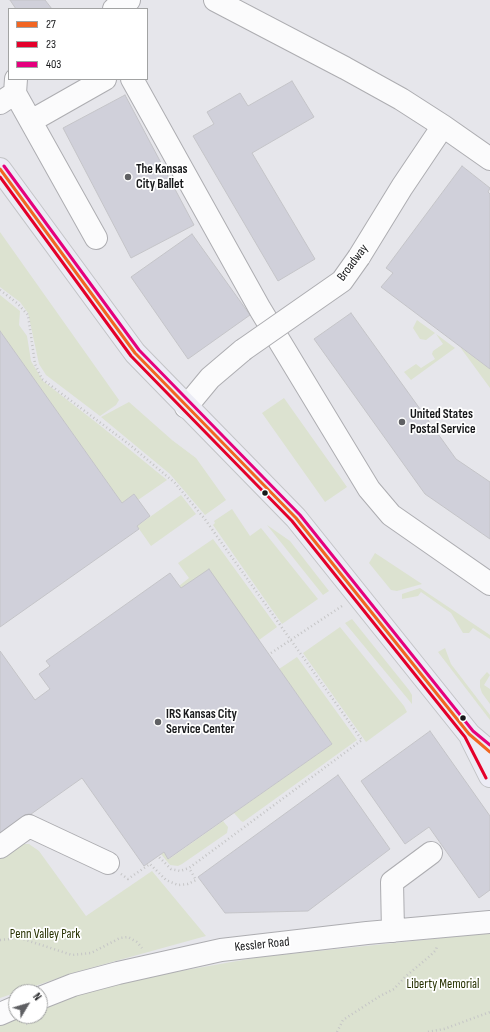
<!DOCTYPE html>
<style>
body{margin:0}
#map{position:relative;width:490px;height:1032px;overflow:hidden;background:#e6e6eb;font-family:"Sofia Sans Condensed",sans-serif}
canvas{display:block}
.legend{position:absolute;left:8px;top:8px;width:140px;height:72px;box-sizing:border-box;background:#fff;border:1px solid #a2a3a3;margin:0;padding:5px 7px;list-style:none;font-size:12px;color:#17181a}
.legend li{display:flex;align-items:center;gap:8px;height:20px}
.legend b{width:20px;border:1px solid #a2a3a3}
.north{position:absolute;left:8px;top:984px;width:40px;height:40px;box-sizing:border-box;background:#fff;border:1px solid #a2a3a3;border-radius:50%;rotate:52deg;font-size:11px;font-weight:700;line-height:16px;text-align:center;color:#17181a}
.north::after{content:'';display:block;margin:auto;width:14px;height:18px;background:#5f6063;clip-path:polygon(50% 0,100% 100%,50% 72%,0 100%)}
</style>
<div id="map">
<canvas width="490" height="1032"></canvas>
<ul class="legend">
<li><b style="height:5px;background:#f26522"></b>27</li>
<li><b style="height:5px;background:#e4002b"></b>23</li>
<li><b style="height:5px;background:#e5007d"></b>403</li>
</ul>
<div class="north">N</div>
</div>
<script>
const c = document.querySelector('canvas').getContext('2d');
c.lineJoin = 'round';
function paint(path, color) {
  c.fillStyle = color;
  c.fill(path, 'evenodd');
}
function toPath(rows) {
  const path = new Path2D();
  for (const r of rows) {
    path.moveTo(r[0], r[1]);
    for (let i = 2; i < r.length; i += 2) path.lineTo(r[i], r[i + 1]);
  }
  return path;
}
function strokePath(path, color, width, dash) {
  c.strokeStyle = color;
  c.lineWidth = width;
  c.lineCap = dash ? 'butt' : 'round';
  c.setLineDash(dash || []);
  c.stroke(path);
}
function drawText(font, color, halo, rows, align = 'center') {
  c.font = font + ' "Sofia Sans Condensed",sans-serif';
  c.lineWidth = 3.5;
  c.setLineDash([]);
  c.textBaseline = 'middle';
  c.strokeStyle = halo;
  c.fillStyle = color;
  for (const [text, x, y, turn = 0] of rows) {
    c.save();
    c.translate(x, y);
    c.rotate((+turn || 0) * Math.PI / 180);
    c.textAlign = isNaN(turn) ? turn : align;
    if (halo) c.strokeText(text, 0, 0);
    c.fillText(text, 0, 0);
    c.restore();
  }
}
const green = toPath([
 [0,232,119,400,116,405,100,416,46,375,39,364,28,313,20,302,0,287],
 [0,295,20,311,19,325,27,336,31,361,43,381,102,427,167,480,138,500,134,494,122,503,0,331],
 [417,320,421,323,435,333,426,340,420,339,413,328],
 [436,334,455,348,411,380,404,372,416,364,421,368,435,359,432,354,433,351,443,344],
 [460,347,490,369,490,388],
 [284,398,347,487,325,502,262,413],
 [129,402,172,440,196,458,226,500,205,515,170,474,101,417],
 [181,495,196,514,151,546,137,526],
 [232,509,250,536,261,528,318,599,282,624,213,525,215,523,214,521],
 [267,525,290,541,329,591,323,595],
 [213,539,277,627,259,640,179,586,189,578,178,563],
 [375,553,422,584,397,591,391,590,369,563],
 [420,588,490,635,490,639,473,628,469,633,463,633,451,613,421,592,418,596,402,599,402,594],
 [352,619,409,690,412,695,412,704,345,623],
 [340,627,404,706,407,712,366,742,303,653],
 [445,648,451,664,490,715,490,720,438,652],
 [297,657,357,740,243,822,241,821,234,813,332,744,279,669],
 [487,672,490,675,484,685,490,689,490,704,482,693,480,687,480,680],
 [223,821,228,827,227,833,182,864,178,866,170,865,161,854,164,852,169,859],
 [17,844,29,844,39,851,86,916,152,871,206,936,76,972,0,998,0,856],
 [490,933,490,1032,0,1032,0,1023,17,1016,40,1016,40,1008,70,997,117,984,169,973,260,957]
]);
const building = toPath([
 [10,0,45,0,52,9,16,9,10,0],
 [292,81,314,117,252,153,315,259,278,281,193,136,214,124,207,112,240,93,248,106,292,81],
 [125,95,194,225,131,258,63,128,125,95],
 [462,166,490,188,488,192,490,194,490,369,381,287,393,273,386,268,462,166],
 [192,234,250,315,188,359,131,277,192,234],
 [351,313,456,459,490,482,490,539,425,494,314,339,351,313],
 [0,331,122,503,134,494,150,516,137,526,139,529,0,627,0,331],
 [209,569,332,744,168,859,164,852,144,866,82,778,0,836,0,651,35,700,50,689,39,674,50,666,46,661,170,573,181,588,209,569],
 [430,731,490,816,490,890,479,898,429,827,405,844,361,781,430,731],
 [338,775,390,849,308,911,225,913,198,877,338,775]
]);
const path = toPath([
 [0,290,17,303,28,315,35,364,42,379,130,445,175,483,204,518,362,740,189,868,180,871,171,869,158,856],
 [271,653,342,606],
 [121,874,128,879,150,864,166,880,178,885,188,884,196,880,189,868],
 [0,940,20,938,72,955,91,953,120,938,128,937,137,942,142,948],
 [26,1024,42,1018],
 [337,1032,343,1020,380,996,394,989,405,977,431,955,436,950,437,946],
 [428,1032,444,1029,490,1012]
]);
const minor = toPath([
 [215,0,345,68,401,99,443,126],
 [114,9,129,0],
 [16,79,15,93,96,238],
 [132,79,260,309,369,489,391,515,490,584],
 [0,103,15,93],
 [31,121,105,79],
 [359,257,402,187,443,126,490,159],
 [186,407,210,378,243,350],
 [0,847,29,826,108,863],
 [393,931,392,882,431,853],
 [40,998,73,985,118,973,221,950,367,933,490,922],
 [0,1014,16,1007]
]);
const major = toPath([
 [0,169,135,353,296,518,469,734,490,752],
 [471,738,490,776]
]);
const minorBridge = toPath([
 [243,350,342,281,359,257]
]);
const bus1 = toPath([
 [0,169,135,353,296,518,469,734,490,752]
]);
const bus2 = toPath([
 [0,177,131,356,292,521,465,737,486,778]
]);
const bus3 = toPath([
 [4,166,139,350,300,515,473,731,490,745]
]);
const markers = [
 [128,177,4,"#5f6063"],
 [402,422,4,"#5f6063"],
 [265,493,3.5,"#17181a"],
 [463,718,3.5,"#17181a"],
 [158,722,4,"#5f6063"]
];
const poiNames = [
 ["The Kansas",136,170],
 ["City Ballet",136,185],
 ["United States",410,415],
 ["Postal Service",410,430],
 ["IRS Kansas City",166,715],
 ["Service Center",166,730]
];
const streetNames = [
 ["Broadway",353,263,-53],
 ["Kessler Road",262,945,-6]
];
const parkNames = [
 ["Penn Valley Park",45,935],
 ["Liberty Memorial",443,985]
];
paint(green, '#dce2d0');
paint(building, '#d0d0da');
strokePath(building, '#c4c4c8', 1);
strokePath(minor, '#adadb1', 24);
strokePath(major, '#c3c4c6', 24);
strokePath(path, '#c5c5c6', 2.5, [1, 3]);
strokePath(minor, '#fbfbfc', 22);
strokePath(major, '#ececf5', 22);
strokePath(minorBridge, '#adadb1', 24, []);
strokePath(minorBridge, '#fbfbfc', 22);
strokePath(bus1, '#f26522', 3);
strokePath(bus2, '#e4002b', 3);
strokePath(bus3, '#e5007d', 3);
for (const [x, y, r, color] of markers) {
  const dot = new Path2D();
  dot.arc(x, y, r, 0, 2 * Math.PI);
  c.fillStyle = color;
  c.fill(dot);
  strokePath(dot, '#fff', 1.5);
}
drawText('bold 13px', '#17181a', '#fff', poiNames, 'left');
drawText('13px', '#17181a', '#fff', streetNames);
drawText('13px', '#263000', '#fff', parkNames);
</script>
